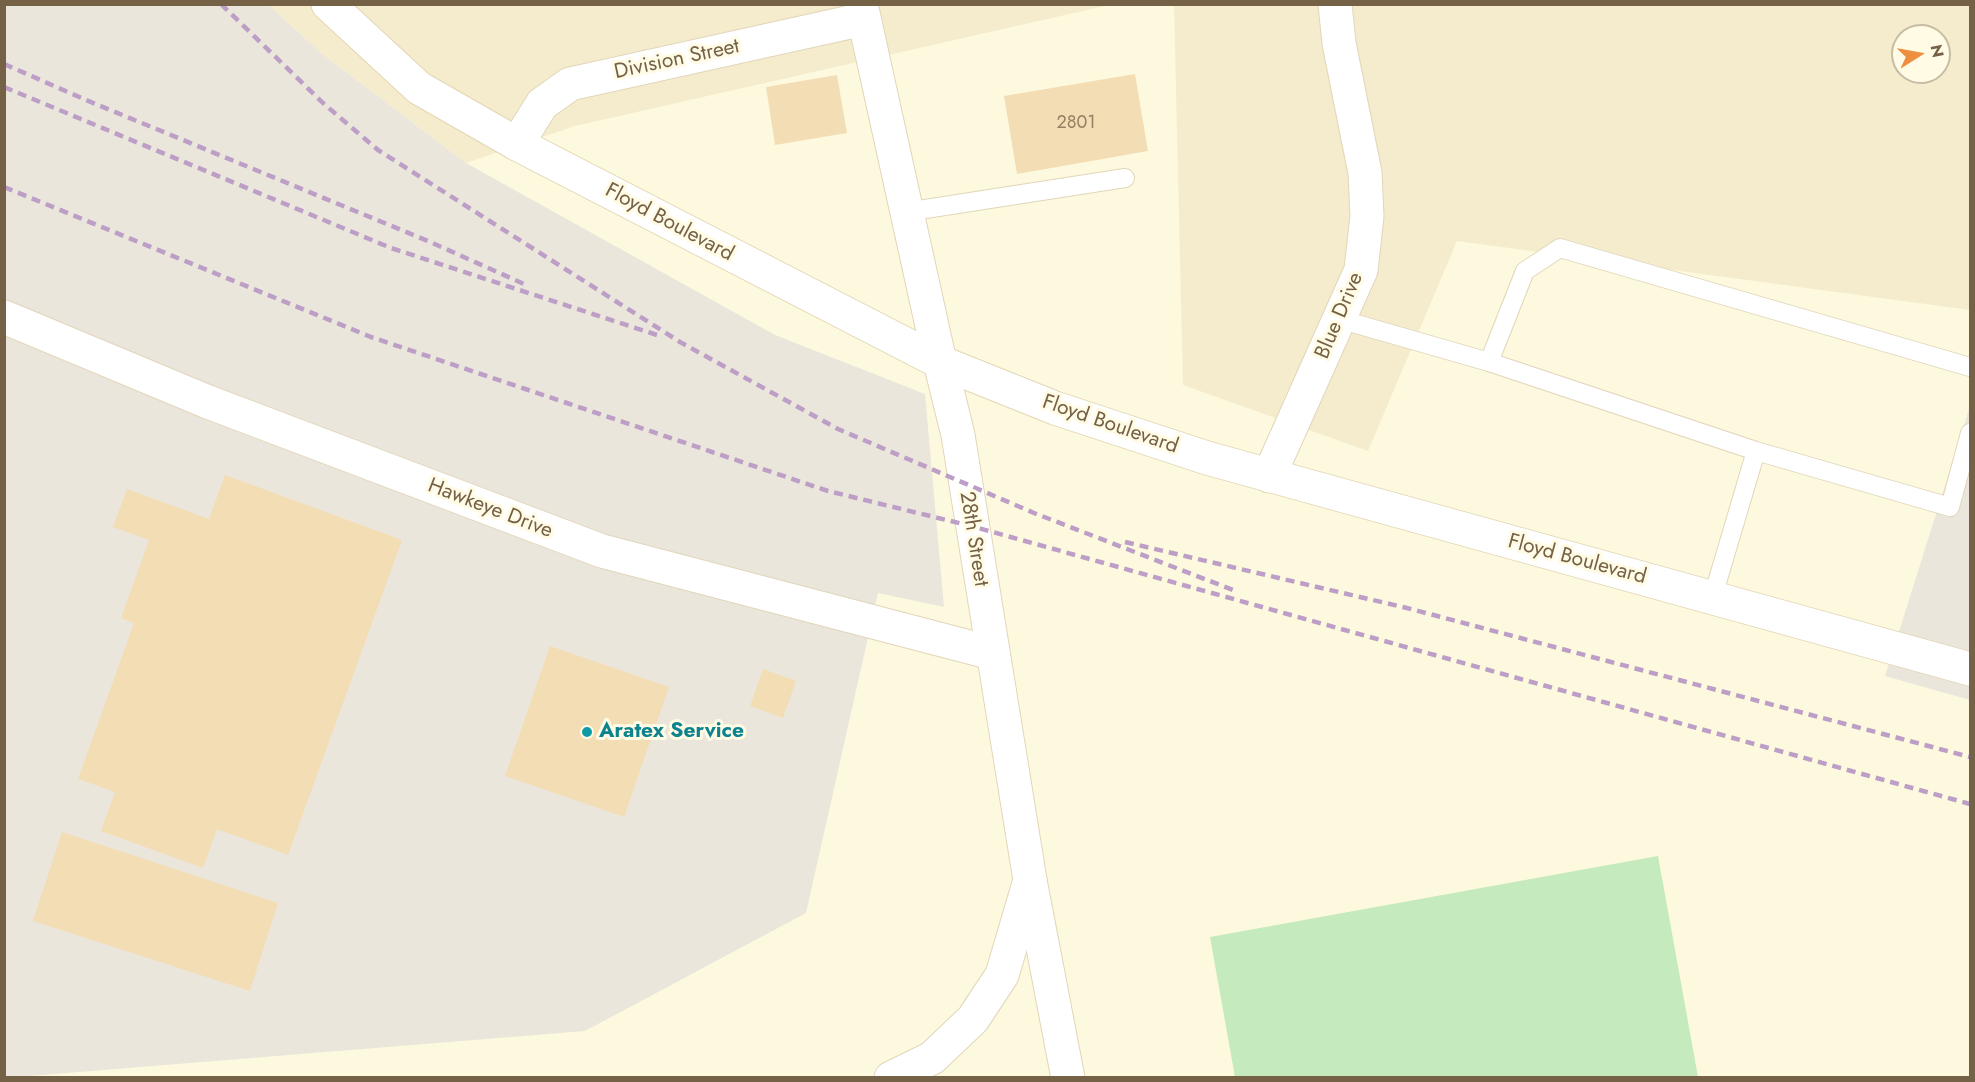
<!DOCTYPE html>
<style>
body{margin:0}
#map{position:relative;width:1975px;height:1082px;overflow:hidden;background:#fdf9de;font-family:Jost,sans-serif}
canvas{display:block}
.frame{position:absolute;inset:0;border:6px solid #746146;pointer-events:none}
.north{position:absolute;left:1891px;top:24px;width:60px;height:60px;box-sizing:border-box;background:#fffbe5;border:2px solid #c7bda5;border-radius:50%;rotate:79deg;font-size:16px;font-weight:700;line-height:24px;text-align:center;color:#746146}
.north::after{content:'';display:block;margin:auto;width:21px;height:27px;background:#ed8f3e;clip-path:polygon(50% 0,100% 100%,50% 72%,0 100%)}
</style>
<div id="map">
<canvas width="1975" height="1082"></canvas>
<div class="frame"></div>
<div class="north">N</div>
</div>
<script>
const c = document.querySelector('canvas').getContext('2d');
c.lineJoin = 'round';
function paint(path, color) {
  c.fillStyle = color;
  c.fill(path, 'evenodd');
}
function toPath(rows) {
  const path = new Path2D();
  for (const r of rows) {
    path.moveTo(r[0], r[1]);
    for (let i = 2; i < r.length; i += 2) path.lineTo(r[i], r[i + 1]);
  }
  return path;
}
function strokePath(path, color, width, dash) {
  c.strokeStyle = color;
  c.lineWidth = width;
  c.lineCap = dash ? 'butt' : 'round';
  c.setLineDash(dash || []);
  c.stroke(path);
}
function drawText(font, color, halo, rows, align = 'center') {
  c.font = font + ' Jost,sans-serif';
  c.lineWidth = 6;
  c.setLineDash([]);
  c.textBaseline = 'middle';
  c.strokeStyle = halo;
  c.fillStyle = color;
  for (const [text, x, y, turn = 0] of rows) {
    c.save();
    c.translate(x, y);
    c.rotate((+turn || 0) * Math.PI / 180);
    c.textAlign = isNaN(turn) ? turn : align;
    if (halo) c.strokeText(text, 0, 0);
    c.fillText(text, 0, 0);
    c.restore();
  }
}
const residential = toPath([
 [269,5,1109,5,575,126,466,163,321,53],
 [1174,5,1970,5,1970,310,1457,241,1368,451,1183,385],
 [1903,36,1939,36,1939,72,1903,72]
]);
const industrial = toPath([
 [5,5,269,5,321,53,466,163,775,335,925,394,944,607,878,593,806,913,585,1031,5,1078],
 [1970,406,1970,700,1885,676]
]);
const green = toPath([
 [1658,856,1698,1077,1235,1077,1210,937]
]);
const building = toPath([
 [1135,74,1148,151,1017,174,1004,96],
 [837,75,847,133,775,145,766,87],
 [225,475,402,540,288,855,217,829,203,868,101,831,115,792,78,779,134,623,121,618,149,540,113,527,127,489,209,519],
 [550,646,669,687,624,817,505,776],
 [763,669,796,681,783,718,750,706],
 [62,832,278,903,250,991,33,921]
]);
const service = toPath([
 [906,212,1125,178],
 [1339,319,1489,362,1756,451,1713,596],
 [1489,362,1525,271,1560,248,1970,367],
 [1756,451,1950,507,1970,433]
]);
const minor = toPath([
 [861,4,940,362],
 [517,144,542,104,570,84,864,19],
 [4,317,208,402,602,551,992,653],
 [1269,476,1361,270,1367,216,1365,173,1339,43,1335,4],
 [891,1078,932,1058,973,1019,1002,975,1030,880]
]);
const tertiary = toPath([
 [940,362,958,435,1030,880,1068,1078]
]);
const secondary = toPath([
 [328,4,419,88,517,144,940,362,1055,408,1207,458,1970,669]
]);
const rail = toPath([
 [221,4,323,103,378,150,680,342,838,429,1034,513,1233,590],
 [4,64,86,100,428,241,524,284],
 [4,87,391,248,660,336],
 [4,187,371,337,828,491,971,526,1970,804],
 [1125,542,1407,608,1970,757]
]);
const markers = [
 [587,732,6,"#0f9aa8"]
];
const numberNames = [
 ["2801",1076,124]
];
const streetNames = [
 ["Division Street",677,60,-12],
 ["Floyd Boulevard",669,223,28],
 ["Blue Drive",1340,316,-67],
 ["Floyd Boulevard",1110,425,19],
 ["Hawkeye Drive",490,509,21],
 ["28th Street",973,539,81],
 ["Floyd Boulevard",1577,560,15]
];
const cultureNames = [
 ["Aratex Service",599,732]
];
paint(residential, '#f5eccd');
paint(industrial, '#ebe6db');
paint(green, '#c4eabd');
paint(building, '#f3ddb5');
strokePath(service, '#e1d6ba', 20);
strokePath(minor, '#e1d6ba', 35);
strokePath(tertiary, '#e1d6ba', 35);
strokePath(secondary, '#e3d6b5', 35);
strokePath(service, '#fff', 18);
strokePath(minor, '#fff', 33);
strokePath(tertiary, '#fff', 33);
strokePath(secondary, '#fff', 33);
strokePath(rail, '#bd9ec6', 4.5, [9, 6]);
for (const [x, y, r, color] of markers) {
  const dot = new Path2D();
  dot.arc(x, y, r, 0, 2 * Math.PI);
  c.fillStyle = color;
  c.fill(dot);
  strokePath(dot, '#fffbe5', 2);
}
drawText('18px', '#948062', null, numberNames);
drawText('21px', '#746146', '#fffbe5', streetNames);
drawText('bold 21px', '#0d838f', '#fffbe5', cultureNames, 'left');
</script>
